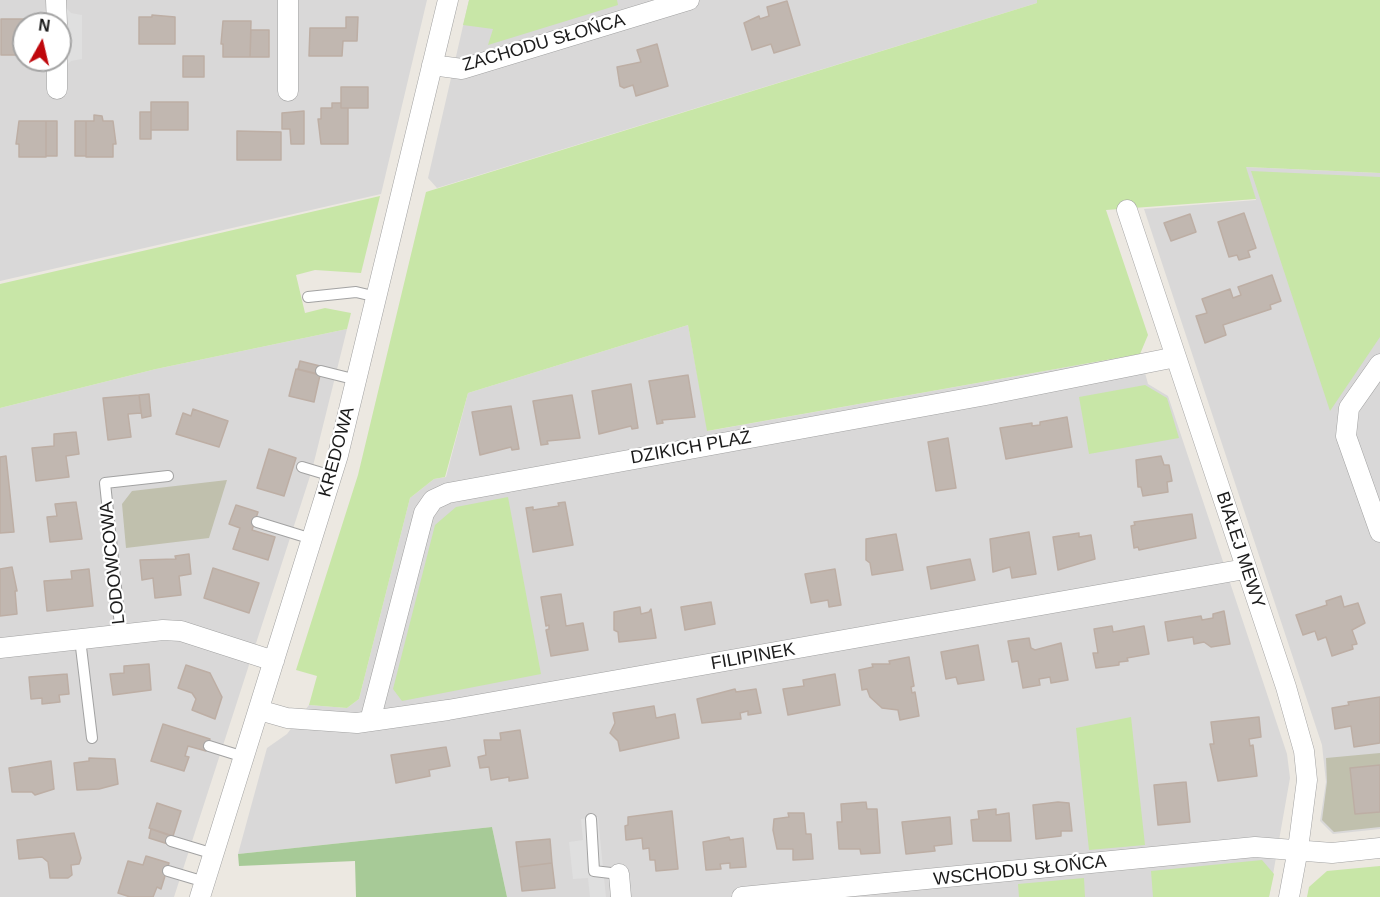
<!DOCTYPE html>
<meta charset="utf-8">
<style>
body{margin:0}
#map{position:relative;width:1380px;height:897px;overflow:hidden;background:#ece8e1;font-family:Helvetica,sans-serif}
canvas{display:block}
.north{position:absolute;left:12px;top:12px;width:60px;height:60px;box-sizing:border-box;background:#fff;border:2px solid #a4a4a4;border-radius:50%;rotate:8deg;font-size:16px;font-weight:700;line-height:24px;text-align:center;color:#1b1b1b}
.north::after{content:'';display:block;margin:auto;width:21px;height:27px;background:#bf070c;clip-path:polygon(50% 0,100% 100%,50% 72%,0 100%)}
</style>
<div id="map">
<canvas width="1380" height="897"></canvas>
<div class="north">N</div>
</div>
<script>
const c = document.querySelector('canvas').getContext('2d');
c.lineJoin = 'round';
function paint(path, color) {
  c.fillStyle = color;
  c.fill(path, 'evenodd');
}
function toPath(rows) {
  const path = new Path2D();
  for (const r of rows) {
    path.moveTo(r[0], r[1]);
    for (let i = 2; i < r.length; i += 2) path.lineTo(r[i], r[i + 1]);
  }
  return path;
}
function strokePath(path, color, width, dash) {
  c.strokeStyle = color;
  c.lineWidth = width;
  c.lineCap = dash ? 'butt' : 'round';
  c.setLineDash(dash || []);
  c.stroke(path);
}
function drawText(font, color, halo, rows, align = 'center') {
  c.font = font + ' Helvetica,sans-serif';
  c.lineWidth = 4.5;
  c.setLineDash([]);
  c.textBaseline = 'middle';
  c.strokeStyle = halo;
  c.fillStyle = color;
  for (const [text, x, y, turn = 0] of rows) {
    c.save();
    c.translate(x, y);
    c.rotate((+turn || 0) * Math.PI / 180);
    c.textAlign = isNaN(turn) ? turn : align;
    if (halo) c.strokeText(text, 0, 0);
    c.fillText(text, 0, 0);
    c.restore();
  }
}
const residential = toPath([
 [0,0,427,0,381,194,0,281],
 [24,24,60,24,60,60,24,60],
 [469,0,1037,0,1037,3,437,188,428,178],
 [1245,167,1380,173,1380,829,1333,834,1320,821,1326,782,1322,745,1144,209,1256,200],
 [688,325,708,431,1140,354,1148,384,1168,396,1287,754,1290,778,1269,897,507,897,492,827,238,854,267,748,287,734,309,705,347,708,359,699,410,498,434,479,446,477,468,393],
 [347,329,312,470,174,897,0,897,0,408,156,369]
]);
const construction = toPath([
 [227,480,209,538,126,548,122,504,132,491],
 [1380,753,1380,827,1334,832,1322,820,1327,782,1326,758]
]);
const grass = toPath([
 [469,0,617,0,618,5,488,45,493,29,463,25],
 [1037,0,1380,0,1380,173,1246,167,1256,199,1106,210,1148,335,1140,354,707,431,688,325,468,393,445,477,434,479,410,498,359,699,347,708,309,705,317,676,296,670,358,475,426,192,1037,3],
 [1251,171,1380,177,1380,337,1330,411],
 [380,196,361,273,315,270,296,275,305,313,325,308,351,313,347,329,156,369,0,408,0,284],
 [1145,385,1167,398,1179,438,1089,454,1079,397],
 [508,497,541,674,402,701,393,689,435,525,456,507],
 [1131,717,1145,845,1089,850,1076,728],
 [1262,860,1274,874,1269,897,1153,897,1151,871],
 [1380,866,1380,897,1307,897,1309,887,1327,871],
 [1084,878,1085,897,1019,897,1018,884]
]);
const forest = toPath([
 [492,827,507,897,356,897,355,861,239,866,238,854]
]);
const parking = toPath([
 [67,9,71,13,82,15,82,59,71,61,66,66],
 [598,817,606,897,590,897,588,878,573,879,569,842,583,840,581,819]
]);
const building = toPath([
 [787,1,800,45,774,53,771,44,752,50,744,23,759,16,760,19,769,16,767,7,787,1],
 [152,15,175,17,175,44,139,44,139,17,152,17,152,15],
 [346,17,358,17,357,41,343,41,342,56,309,56,310,28,346,28,346,17],
 [1,19,28,19,28,24,24,24,24,55,1,55,1,19],
 [223,21,251,21,250,57,223,57,223,44,221,44,223,21],
 [251,30,269,30,269,57,250,57,251,30],
 [657,44,668,86,636,96,633,85,624,88,620,86,617,67,641,62,637,50,657,44],
 [183,56,204,56,204,77,183,77,183,56],
 [341,87,368,87,368,108,341,108,341,87],
 [151,102,188,102,188,130,151,130,151,102],
 [332,103,341,103,341,108,348,108,348,144,321,144,318,119,321,119,321,108,332,108,332,103],
 [304,111,304,144,291,144,290,129,282,129,282,113,304,111],
 [140,112,151,112,151,139,140,139,140,112],
 [94,115,102,116,103,121,113,121,116,144,113,144,113,157,86,157,86,121,94,121,94,115],
 [19,121,46,121,46,157,19,157,19,144,16,144,19,121],
 [46,121,57,121,57,156,46,156,46,121],
 [75,121,86,121,86,156,75,156,75,121],
 [237,131,281,132,281,160,237,160,237,131],
 [1244,213,1256,248,1248,251,1250,257,1239,260,1237,255,1229,257,1218,222,1244,213],
 [1190,214,1196,232,1171,241,1164,223,1190,214],
 [1272,275,1281,301,1270,305,1271,309,1223,325,1226,335,1205,343,1196,316,1207,313,1202,299,1230,289,1233,298,1241,295,1238,287,1272,275],
 [300,361,320,366,318,374,298,369,300,361],
 [296,369,320,375,314,402,289,396,296,369],
 [688,375,695,417,662,420,663,423,657,424,649,381,688,375],
 [631,384,638,428,632,429,631,426,599,434,592,391,631,384],
 [149,394,151,416,142,418,139,395,149,394],
 [139,395,141,413,128,414,131,437,108,440,103,398,139,395],
 [572,395,580,438,547,441,548,444,541,445,533,401,572,395],
 [511,406,519,449,512,450,511,447,480,455,472,412,511,406],
 [193,409,228,421,219,447,176,434,183,413,191,416,193,409],
 [1067,417,1072,447,1006,459,1000,428,1032,423,1032,426,1040,425,1040,422,1067,417],
 [76,432,79,454,66,456,69,477,36,481,32,448,54,446,54,434,76,432],
 [948,438,956,488,936,491,928,442,948,438],
 [269,449,296,458,284,496,257,488,269,449],
 [6,456,14,532,0,533,0,457,6,456],
 [1161,456,1164,465,1169,465,1172,481,1167,482,1168,492,1143,496,1141,487,1138,487,1136,460,1161,456],
 [76,502,82,539,50,542,47,517,57,516,55,504,76,502],
 [565,502,573,545,533,552,526,508,533,507,533,510,559,506,558,503,565,502],
 [236,505,258,512,252,530,275,537,268,560,233,549,240,528,229,524,236,505],
 [1192,514,1196,538,1139,550,1138,547,1134,548,1131,526,1135,525,1134,522,1192,514],
 [1029,532,1036,574,1012,578,1010,567,993,572,990,539,1029,532],
 [1079,533,1079,537,1091,535,1095,559,1058,570,1053,537,1079,533],
 [896,534,903,570,872,575,870,563,866,560,866,539,896,534],
 [189,554,191,574,179,576,181,595,155,598,153,578,142,580,140,560,176,559,175,556,189,554],
 [970,559,975,580,931,589,927,567,970,559],
 [12,567,17,591,15,591,17,614,0,616,0,569,12,567],
 [213,568,259,583,249,613,204,598,213,568],
 [89,569,93,606,47,611,44,581,72,579,71,571,89,569],
 [835,569,841,605,829,607,828,600,811,603,805,574,835,569],
 [561,594,566,626,583,623,588,650,551,656,546,630,549,629,549,625,546,626,541,597,561,594],
 [1341,596,1344,607,1358,603,1365,623,1352,630,1357,644,1352,645,1353,649,1332,656,1326,637,1318,640,1315,631,1303,635,1296,615,1327,605,1326,601,1341,596],
 [711,602,715,624,685,630,681,607,711,602],
 [640,607,641,614,649,612,651,609,656,638,619,642,618,632,614,630,614,612,640,607],
 [1224,611,1230,644,1211,647,1204,642,1194,644,1193,637,1168,641,1165,622,1201,616,1202,620,1213,618,1213,614,1224,611],
 [1112,626,1113,632,1144,626,1149,654,1127,658,1128,661,1119,662,1119,665,1096,668,1093,653,1098,653,1094,629,1112,626],
 [1029,638,1031,648,1035,650,1061,643,1068,680,1051,683,1050,677,1039,679,1040,685,1023,688,1018,661,1012,662,1008,641,1029,638],
 [978,645,984,680,958,684,956,677,946,679,941,652,978,645],
 [909,657,914,686,911,687,912,693,915,692,919,716,900,720,898,710,882,708,870,697,867,689,862,690,859,670,873,667,872,664,890,664,889,661,909,657],
 [149,664,151,690,113,695,110,674,124,673,124,666,149,664],
 [186,665,210,673,222,697,215,719,192,710,196,699,192,693,178,688,186,665],
 [67,674,69,694,59,695,60,702,42,704,42,698,31,699,29,677,67,674],
 [835,674,840,705,788,715,783,689,804,686,803,680,835,674],
 [735,689,736,692,756,689,761,713,748,715,748,711,740,713,741,719,702,723,697,699,735,689],
 [1380,697,1380,743,1354,747,1351,726,1335,729,1332,708,1349,705,1348,702,1380,697],
 [654,706,656,718,675,714,679,738,620,751,618,741,610,733,615,723,613,713,654,706],
 [1259,717,1261,737,1249,739,1250,746,1253,745,1257,776,1218,781,1210,744,1214,744,1211,722,1259,717],
 [163,724,210,739,206,751,188,746,185,756,189,757,184,771,151,761,163,724],
 [520,730,528,778,509,781,509,777,491,780,489,767,480,768,478,757,486,755,484,740,501,740,500,733,520,730],
 [446,747,450,766,429,770,430,776,396,783,391,755,446,747],
 [89,758,115,759,118,784,99,789,77,790,74,763,89,761,89,758],
 [51,761,54,789,35,795,32,792,12,792,9,768,51,761],
 [1380,765,1380,812,1355,814,1350,768,1380,765],
 [1186,782,1190,822,1158,825,1154,785,1186,782],
 [866,802,867,809,877,809,880,853,861,854,860,849,839,849,837,822,842,822,841,804,866,802],
 [1058,802,1069,803,1072,831,1061,831,1061,836,1036,839,1033,805,1058,802],
 [157,803,181,811,173,836,149,828,157,803],
 [996,809,996,815,1009,813,1011,841,973,841,971,820,979,819,978,811,996,809],
 [672,811,678,869,656,871,655,860,650,860,649,848,643,849,642,838,626,840,625,826,628,825,628,817,672,811],
 [788,813,804,813,806,834,811,834,813,859,793,860,793,849,777,849,773,830,774,819,789,817,788,813],
 [950,817,952,844,934,846,935,851,906,854,902,822,950,817],
 [151,829,171,836,168,844,149,838,151,829],
 [74,833,81,858,79,864,71,865,72,875,68,878,50,878,48,862,42,857,19,859,17,840,74,833],
 [729,837,730,840,743,838,746,867,730,868,730,863,720,864,721,869,706,870,703,842,729,837],
 [550,839,552,863,519,867,516,842,550,839],
 [146,856,169,863,161,889,157,887,153,897,130,897,118,893,128,861,143,865,146,856],
 [552,863,555,888,522,891,519,867,552,863]
]);
const lane = toPath([
 [308,297,356,292,377,297],
 [321,371,357,380],
 [302,467,332,476],
 [257,522,312,539],
 [121,635,105,483,168,476],
 [80,639,92,738],
 [209,746,244,757],
 [591,819,594,871,619,874],
 [171,841,214,854],
 [168,871,205,882]
]);
const street = toPath([
 [56,0,57,24],
 [288,0,288,91],
 [57,60,57,89],
 [432,65,462,69,689,0],
 [1127,210,1286,687,1304,751,1307,780,1298,849,1289,897],
 [1380,364,1349,408,1346,436,1380,532],
 [0,648,163,630,181,631,274,661],
 [259,710,287,718,357,723,448,710,1245,569],
 [370,721,424,513,433,500,448,493,986,395,1176,357],
 [619,874,621,897],
 [200,897,338,455,448,0],
 [742,897,1255,847,1332,853,1380,848]
]);
const streetNames = [
 ["ZACHODU SŁOŃCA",544,43,-16],
 ["DZIKICH PLAŻ",691,448,-10],
 ["KREDOWA",337,452,-75],
 ["BIAŁEJ MEWY",1240,550,72],
 ["LODOWCOWA",113,563,-96],
 ["FILIPINEK",753,657,-10],
 ["WSCHODU SŁOŃCA",1020,871,-6]
];
paint(residential, '#d9d8d8');
paint(construction, '#c0c0ad');
paint(grass, '#c8e6a7');
paint(forest, '#a7ca97');
paint(parking, '#dfdfdf');
paint(building, '#c1b7b0');
strokePath(building, '#bdaea4', 1.5);
strokePath(lane, '#a2a2a2', 12);
strokePath(street, '#a2a2a2', 21);
strokePath(lane, '#fff', 10);
strokePath(street, '#fff', 20);
drawText('18px', '#1b1b1b', '#fff', streetNames);
</script>
